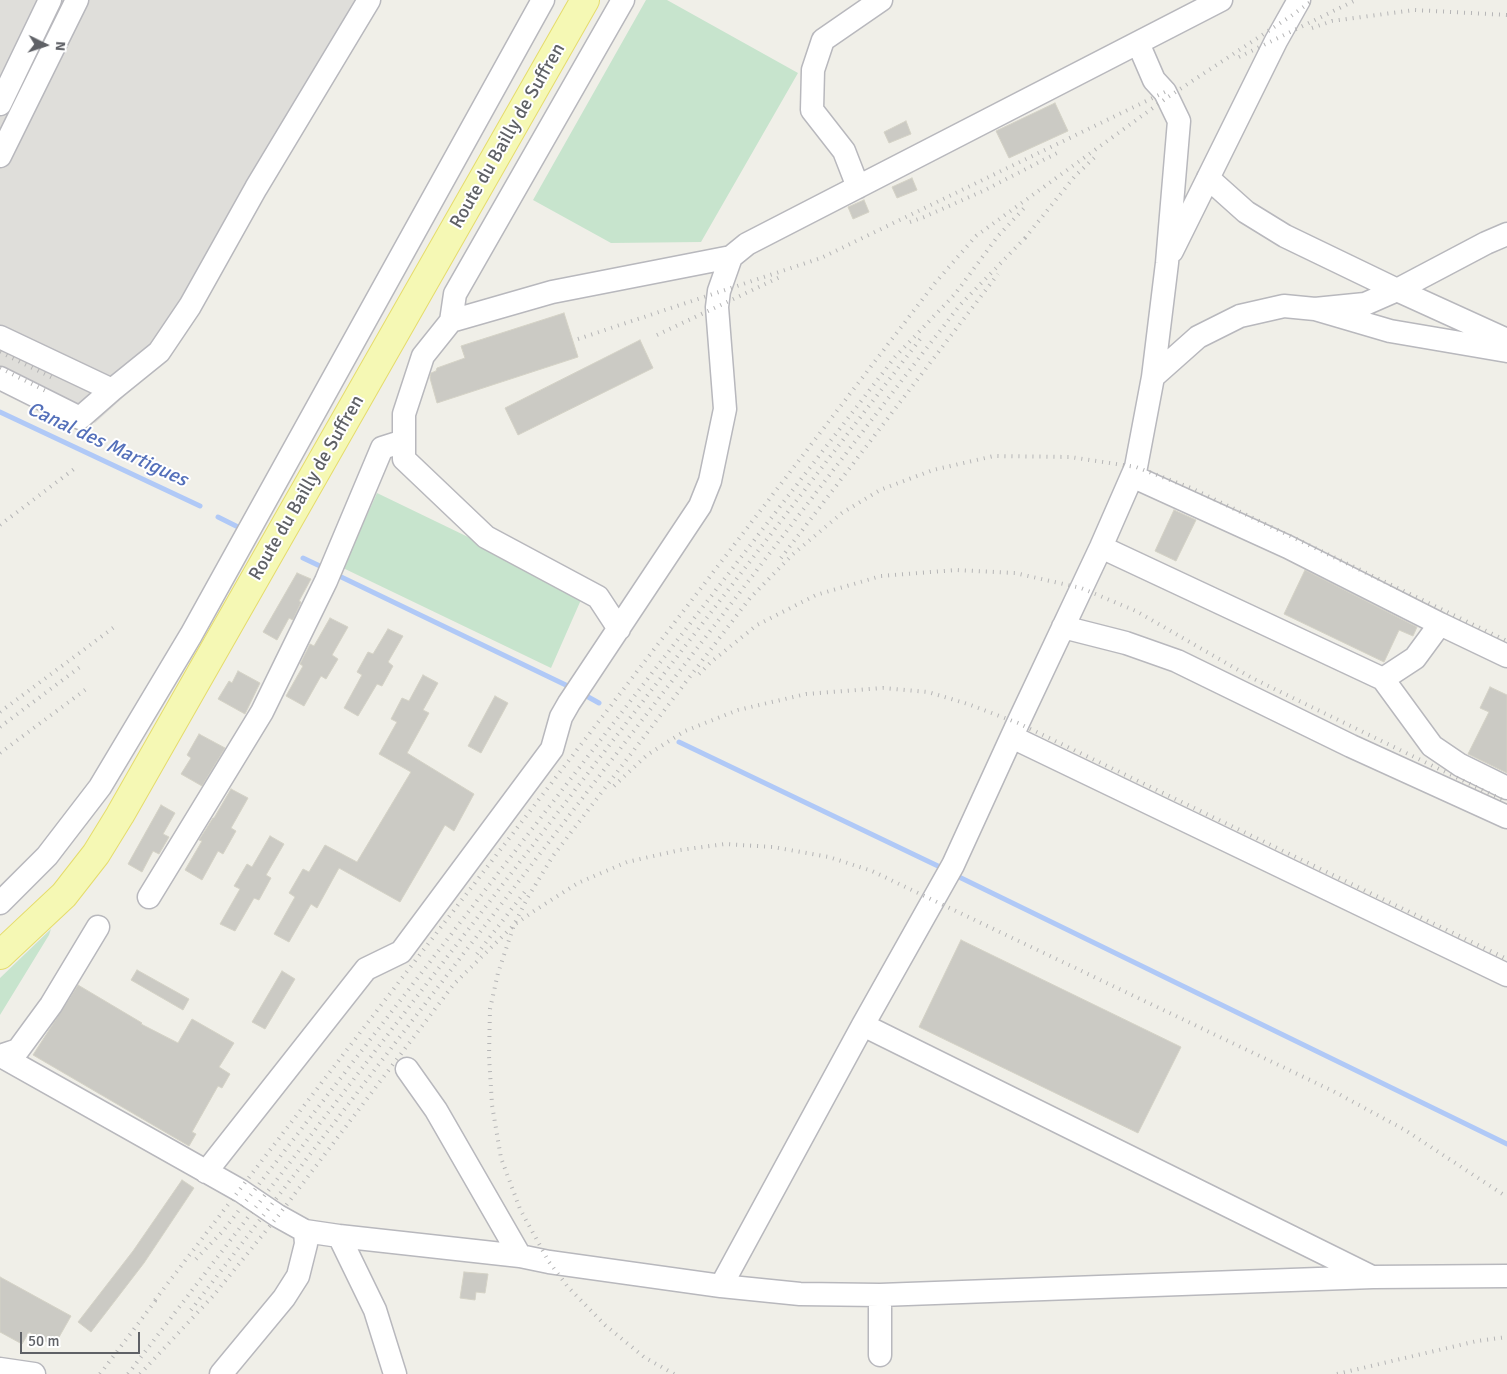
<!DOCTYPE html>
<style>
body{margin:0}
#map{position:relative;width:1507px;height:1374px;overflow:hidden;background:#f0efe8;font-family:Signika,sans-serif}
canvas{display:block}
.north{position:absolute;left:20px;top:20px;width:50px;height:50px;-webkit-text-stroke:4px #fff;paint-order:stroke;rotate:94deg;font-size:14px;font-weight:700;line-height:20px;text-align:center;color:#5f6166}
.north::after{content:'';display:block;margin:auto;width:18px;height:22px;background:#5f6166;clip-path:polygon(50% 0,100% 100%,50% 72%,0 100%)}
.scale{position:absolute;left:20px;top:1332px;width:120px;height:22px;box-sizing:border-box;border:2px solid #5f6166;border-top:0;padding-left:6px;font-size:15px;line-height:18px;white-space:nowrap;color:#5f6166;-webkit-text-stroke:4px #fff;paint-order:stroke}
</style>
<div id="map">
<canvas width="1507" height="1374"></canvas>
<div class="north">N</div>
<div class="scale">50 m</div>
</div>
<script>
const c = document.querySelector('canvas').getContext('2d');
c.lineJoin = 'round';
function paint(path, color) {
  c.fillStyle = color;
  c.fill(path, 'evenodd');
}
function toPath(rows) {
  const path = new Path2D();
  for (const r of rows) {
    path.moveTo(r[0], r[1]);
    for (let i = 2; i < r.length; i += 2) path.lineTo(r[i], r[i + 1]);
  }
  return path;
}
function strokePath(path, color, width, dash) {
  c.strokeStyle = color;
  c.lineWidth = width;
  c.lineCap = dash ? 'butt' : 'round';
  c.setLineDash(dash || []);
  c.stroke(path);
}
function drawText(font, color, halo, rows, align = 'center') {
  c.font = font + ' Signika,sans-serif';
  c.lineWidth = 4;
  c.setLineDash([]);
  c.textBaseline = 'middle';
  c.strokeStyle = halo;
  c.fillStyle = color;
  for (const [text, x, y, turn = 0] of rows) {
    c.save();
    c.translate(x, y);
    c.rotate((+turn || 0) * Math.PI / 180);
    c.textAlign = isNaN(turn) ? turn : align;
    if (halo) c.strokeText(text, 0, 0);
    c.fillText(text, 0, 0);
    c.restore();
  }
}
const industrial = toPath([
 [0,0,376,0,162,362,95,423,0,379]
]);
const green = toPath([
 [646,0,667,0,798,73,701,242,611,243,533,200],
 [377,493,584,593,551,668,343,568],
 [51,929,49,935,0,1015,0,978]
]);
const stream = toPath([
 [0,412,200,506],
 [218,517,240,528],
 [303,558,322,567],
 [335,574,572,688],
 [581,693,599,703],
 [679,742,940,867],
 [955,875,1507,1144]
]);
const building = toPath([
 [1055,103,1068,131,1009,158,996,131,1055,103],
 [906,121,911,134,889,143,884,132,906,121],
 [912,178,917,190,897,198,892,187,912,178],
 [864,200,869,212,853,219,848,207,864,200],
 [564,313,578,357,437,403,430,378,431,373,436,371,437,368,465,358,461,346,564,313],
 [640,340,653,368,518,435,505,408,640,340],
 [1174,510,1196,520,1176,561,1155,551,1174,510],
 [1305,570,1417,627,1413,636,1399,630,1384,662,1284,614,1305,570],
 [297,573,311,579,299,601,301,602,293,620,289,618,277,640,263,632,297,573],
 [330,618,348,627,332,655,338,659,326,679,321,676,304,706,286,696,303,666,300,664,310,644,314,646,330,618],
 [388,629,403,636,388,662,393,666,382,686,377,684,358,716,344,708,362,675,357,672,368,652,373,654,388,629],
 [238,671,260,683,245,714,218,699,229,681,232,683,238,671],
 [423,675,438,683,423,710,429,713,407,753,474,794,454,831,445,825,400,902,339,868,317,908,311,904,289,942,274,934,295,897,289,893,303,869,309,872,325,845,357,862,411,772,379,754,397,722,391,719,402,698,409,701,423,675],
 [1490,687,1507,695,1507,773,1468,754,1489,712,1480,708,1490,687],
 [495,696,508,703,481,753,468,746,495,696],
 [199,734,225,748,202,786,181,774,191,758,187,755,199,734],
 [231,789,248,798,231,828,236,831,223,854,218,851,202,880,185,870,202,841,199,840,213,818,214,818,231,789],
 [161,805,175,813,163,834,169,837,159,854,153,851,142,872,128,864,161,805],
 [270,836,284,844,266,875,271,878,259,900,254,898,235,931,220,924,240,889,234,886,247,864,252,867,270,836],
 [961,940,1181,1047,1138,1133,919,1027,961,940],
 [137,970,189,999,183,1010,131,980,137,970],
 [282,971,295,979,265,1029,252,1022,282,971],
 [78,985,142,1023,141,1024,178,1043,192,1019,234,1043,219,1067,230,1074,222,1088,218,1086,192,1132,196,1134,189,1146,33,1055,78,985],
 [182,1180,194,1188,144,1263,91,1332,78,1322,133,1251,182,1180],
 [464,1272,488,1274,485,1293,476,1292,475,1300,460,1298,464,1272],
 [0,1277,71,1316,54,1346,29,1332,22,1344,0,1332,0,1277]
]);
const minor = toPath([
 [0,104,50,0],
 [0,156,77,0],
 [1208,178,1246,212,1285,236,1397,290,1507,340],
 [858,187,844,151,812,110,813,70,823,40,881,0],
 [1507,234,1486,243,1397,290,1365,304,1315,309,1390,331,1507,351],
 [1172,251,1276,41,1299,0],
 [451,321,455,294,623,0],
 [0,337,112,390,159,352,190,306,256,188,369,0],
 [1153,377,1198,337,1240,316,1284,306,1315,309],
 [0,378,80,418,112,390],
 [1132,476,1288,547,1440,624,1507,656],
 [1101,547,1383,679,1415,658,1440,624],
 [1063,627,1126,643,1177,661,1351,746,1507,817],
 [619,629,598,597,486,537,404,459,404,414,423,356,451,321,552,292,731,257],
 [1383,679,1432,746,1460,765,1507,788],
 [1012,737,1507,975],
 [149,897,262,712,326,581,382,448,404,441],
 [0,903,47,856,100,787,191,635,543,0],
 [863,1025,1370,1276],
 [0,1056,18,1050,51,1005,98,927],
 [1,1056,241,1191,278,1216,305,1231,339,1236,520,1256,549,1262,721,1286,800,1294,880,1295,1373,1277,1507,1276],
 [407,1069,436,1110,520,1256],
 [206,1172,366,969,401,952,552,749,561,717,569,703,700,506,710,481,725,409,717,307,719,291,731,257,747,244,1221,0],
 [339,1236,375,1310,395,1374],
 [721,1286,863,1025,953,865,1018,723,1101,547,1136,467,1153,377,1167,263,1179,121,1165,92,1154,80,1138,43],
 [880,1355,880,1295],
 [0,1369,34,1374],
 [221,1374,284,1298,298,1276,306,1244,305,1231]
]);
const major = toPath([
 [0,955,64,895,96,854,120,815,585,0]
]);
const rail = toPath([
 [1312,28,1332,21,1414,10,1507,15],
 [1239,57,1356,0],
 [910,222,924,217,983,191,1057,153],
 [1025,238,1075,176,1095,157],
 [657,335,780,277],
 [578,339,821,258,1167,91],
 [0,352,55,379],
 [0,368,48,392],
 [0,525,74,469],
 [781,558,998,274],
 [699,674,711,662,757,625,816,595,881,576,956,570,1015,573,1081,588,1136,611,1254,679,1507,802],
 [0,712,117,625],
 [0,727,84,664],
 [0,753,89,687],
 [614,786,647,755,685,731,738,710,806,694,883,688,928,692,968,704,1018,723,1507,959],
 [477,954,527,889],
 [196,1259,223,1231,895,357,955,294,998,236,1027,205],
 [155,1300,935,283,976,236,1168,97,1291,16,1313,0],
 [191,1310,919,358,960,305,1029,234],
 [100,1374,159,1296],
 [128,1374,921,338],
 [140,1374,213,1296,278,1216,454,984,514,925,534,911,578,883,627,862,680,850,725,844,773,847,829,857,872,871,1333,1091,1405,1130,1507,1197],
 [674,1374,644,1357,605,1325,568,1287,549,1262,520,1209,501,1158,492,1105,489,1056,490,1009,498,973,514,925,528,897,553,856,750,598,792,555,842,513,880,490,933,470,994,456,1070,457,1136,467,1191,488,1507,641],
 [1337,1374,1477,1341,1507,1337]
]);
const streetNames = [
 ["Route du Bailly de Suffren",508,136,-60],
 ["Route du Bailly de Suffren",307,488,-60]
];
const waterNames = [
 ["Canal des Martigues",107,445,25]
];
paint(industrial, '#dfdeda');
paint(green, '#c7e4cd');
strokePath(stream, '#b0c9f7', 5);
paint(building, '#cbcac4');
strokePath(building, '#d4d2c6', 1);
strokePath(minor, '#b8b8bd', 25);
strokePath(major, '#e5dc6b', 30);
strokePath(minor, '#fff', 22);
strokePath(major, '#f5f8b4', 28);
strokePath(rail, '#b5b5b6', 4, [1, 6]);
drawText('19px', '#5f6166', '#fff', streetNames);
drawText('italic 20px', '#5470ba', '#fff', waterNames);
</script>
